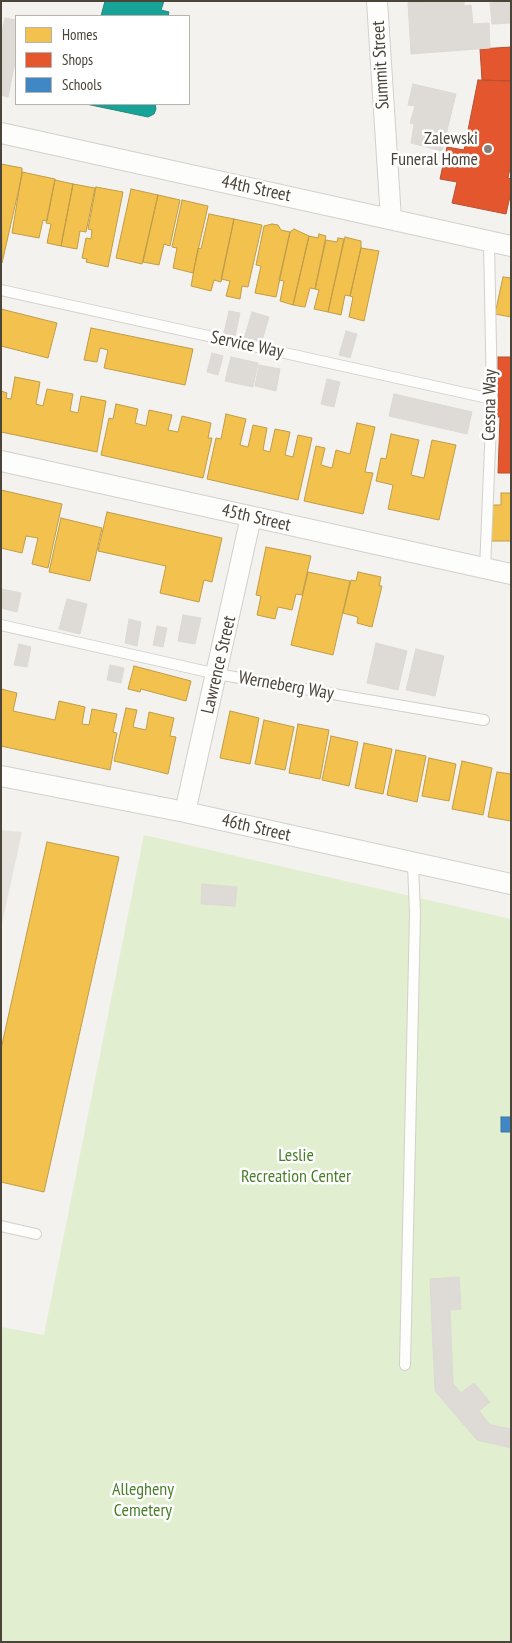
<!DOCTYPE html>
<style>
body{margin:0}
#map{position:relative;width:512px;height:1643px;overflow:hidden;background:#f4f2ee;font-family:"PT Sans Narrow",sans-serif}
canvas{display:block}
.frame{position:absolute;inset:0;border:2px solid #4b4439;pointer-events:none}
.legend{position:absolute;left:15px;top:15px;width:175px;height:90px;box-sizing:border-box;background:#fff;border:1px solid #b7b4b0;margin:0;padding:6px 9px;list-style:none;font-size:15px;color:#4b4439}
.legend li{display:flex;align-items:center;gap:10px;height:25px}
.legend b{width:25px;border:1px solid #b7b4b0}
</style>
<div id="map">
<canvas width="512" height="1643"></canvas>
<div class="frame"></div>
<ul class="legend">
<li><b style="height:14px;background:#f2c14e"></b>Homes</li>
<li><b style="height:14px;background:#e4572e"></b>Shops</li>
<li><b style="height:14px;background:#3f88c5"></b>Schools</li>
</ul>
</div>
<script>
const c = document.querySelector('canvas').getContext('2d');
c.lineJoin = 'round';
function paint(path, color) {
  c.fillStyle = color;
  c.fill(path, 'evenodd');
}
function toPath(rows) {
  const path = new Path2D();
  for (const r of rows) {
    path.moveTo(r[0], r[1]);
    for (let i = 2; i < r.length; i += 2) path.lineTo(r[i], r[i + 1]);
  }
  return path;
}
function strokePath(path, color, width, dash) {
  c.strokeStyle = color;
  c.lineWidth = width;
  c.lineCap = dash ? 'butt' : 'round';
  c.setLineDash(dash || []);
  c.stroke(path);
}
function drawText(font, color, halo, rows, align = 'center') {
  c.font = font + ' "PT Sans Narrow",sans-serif';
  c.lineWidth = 5;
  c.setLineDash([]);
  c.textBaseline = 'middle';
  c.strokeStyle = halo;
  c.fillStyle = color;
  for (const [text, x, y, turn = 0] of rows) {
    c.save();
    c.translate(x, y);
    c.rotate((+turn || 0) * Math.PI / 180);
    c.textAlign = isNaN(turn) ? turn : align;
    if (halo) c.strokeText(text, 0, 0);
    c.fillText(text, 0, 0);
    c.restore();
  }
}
const green = toPath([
 [144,835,511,919,511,1642,1,1642,1,1327,44,1335]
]);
const parking = toPath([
 [1,830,22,832,1,928]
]);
const homes = toPath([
 [1,164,22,168,22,175,2,263,1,164],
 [22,172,55,179,47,221,43,220,39,238,12,233,22,172],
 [55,180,73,184,61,246,47,243,51,224,46,223,55,180],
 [73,184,95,188,86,232,80,231,77,249,61,246,73,184],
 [96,187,123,192,108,267,86,262,87,259,82,258,86,238,91,239,92,230,88,229,96,187],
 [131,189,158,195,142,264,116,258,131,189],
 [158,195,180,200,170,246,164,244,159,265,143,262,158,195],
 [182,200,208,206,193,273,173,268,177,248,172,247,182,200],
 [209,214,234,219,221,282,214,280,211,291,191,286,198,248,201,249,209,214],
 [234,219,262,225,248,287,242,286,240,299,226,296,230,281,221,279,234,219],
 [272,224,278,225,281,230,290,232,276,297,255,293,261,266,256,265,264,226,272,224],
 [294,229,309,236,293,305,280,301,284,281,279,280,290,232,294,229],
 [319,234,326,236,315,289,310,288,305,307,293,305,309,236,318,238,319,234],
 [345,237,361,241,361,248,350,296,345,295,341,315,328,312,345,237],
 [338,238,344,239,328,312,314,309,319,290,315,289,326,240,337,242,338,238],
 [361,248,379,251,364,321,349,317,353,297,350,296,361,248],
 [503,277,511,278,511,317,495,314,503,277],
 [1,309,57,323,48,358,1,346,1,309],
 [91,328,193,349,185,385,104,368,108,350,100,348,97,362,84,360,91,328],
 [15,377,40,382,36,404,43,406,47,389,73,394,70,411,78,413,81,396,106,401,97,452,1,432,1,391,7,393,6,398,11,399,15,377],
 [116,404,138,409,135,423,146,426,149,410,172,415,168,430,178,432,182,416,211,423,208,438,212,438,203,478,101,455,109,418,113,419,116,404],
 [226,414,246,419,240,445,248,447,253,425,267,428,263,450,270,452,275,429,290,432,285,455,293,457,298,435,312,438,298,500,207,479,216,438,221,439,226,414],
 [357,423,375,427,365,472,373,473,363,514,304,501,316,446,325,448,321,465,332,468,336,450,350,454,357,423],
 [391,434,419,440,411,475,424,478,432,440,456,445,439,520,388,509,393,485,376,481,381,458,386,459,391,434],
 [1,490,62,504,48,568,32,564,38,538,26,536,22,553,1,548,1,490],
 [501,493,511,493,511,541,491,541,492,505,501,505,501,493],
 [107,512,222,538,212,582,204,580,199,602,160,593,166,566,98,551,107,512],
 [61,518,102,528,90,581,49,572,61,518],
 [266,547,311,556,302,595,296,594,292,610,278,607,275,619,257,615,261,596,256,595,266,547],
 [308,572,350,581,333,655,291,645,308,572],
 [358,572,381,577,379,586,382,586,372,627,357,623,358,617,343,613,351,580,356,581,358,572],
 [134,666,191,681,186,701,141,689,140,692,128,689,134,666],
 [1,689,17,693,13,711,55,720,59,701,85,707,82,724,89,725,92,709,117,714,113,732,117,733,110,770,1,746,1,689],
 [126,708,137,710,133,727,146,730,149,712,174,718,170,736,176,737,168,774,114,761,126,708],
 [230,711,259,718,250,764,220,758,230,711],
 [264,720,294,727,285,770,255,764,264,720],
 [298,724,329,730,320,779,289,773,298,724],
 [331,736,358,742,349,786,322,780,331,736],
 [364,743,392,749,383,794,355,788,364,743],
 [396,750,426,756,417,802,387,795,396,750],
 [429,758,456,764,449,801,422,796,429,758],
 [462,761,492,768,483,815,452,809,462,761],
 [497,772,511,774,511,821,488,817,497,772],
 [47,842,119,857,44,1192,1,1182,1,1049,47,842]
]);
const shops = toPath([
 [511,47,511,81,482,80,480,49,511,47],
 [478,80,511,81,511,163,508,178,511,179,511,192,506,214,452,203,457,182,440,179,447,147,464,150,478,80],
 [498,357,511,357,511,473,498,473,500,417,497,417,498,357]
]);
const schools = toPath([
 [501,1117,511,1117,511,1132,501,1132,501,1117]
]);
const public = toPath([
 [105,1,164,1,161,10,169,12,168,16,101,16,105,1],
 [86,104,155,104,156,109,154,114,148,117,86,104]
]);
const building = toPath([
 [408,1,439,1,408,3,408,1],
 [464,1,464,6,471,5,473,24,489,23,490,48,411,54,408,3,464,1],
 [511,1,511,23,492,24,490,3,511,1],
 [5,18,16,20,16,57,8,97,1,95,1,37,5,18],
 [413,84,456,94,442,151,411,143,414,124,410,123,415,106,408,105,413,84],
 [229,311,240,313,235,336,224,333,229,311],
 [252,312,269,317,261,344,244,339,252,312],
 [346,331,357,334,350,358,339,355,346,331],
 [212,353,223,356,218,375,207,372,212,353],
 [231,357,258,363,253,387,225,381,231,357],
 [259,365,280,369,276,391,255,386,259,365],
 [327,379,340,382,334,407,321,404,327,379],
 [394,394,472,412,467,434,389,416,394,394],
 [2,589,21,593,17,612,1,608,2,589],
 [67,599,87,604,80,634,59,629,67,599],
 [183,615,201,618,195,644,178,641,183,615],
 [129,619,141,622,137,646,125,643,129,619],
 [157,626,167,628,163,647,153,645,157,626],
 [376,643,407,651,398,690,367,683,376,643],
 [19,644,31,647,27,667,14,665,19,644],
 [416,649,444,656,435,696,406,690,416,649],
 [110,665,124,668,121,683,107,680,110,665],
 [202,884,237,887,235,906,201,904,202,884],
 [459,1277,461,1309,450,1310,453,1384,461,1393,474,1383,490,1402,479,1411,490,1425,511,1429,511,1448,477,1440,435,1391,430,1279,459,1277]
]);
const lane = toPath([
 [1,290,492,399],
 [485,569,492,399,489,242],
 [1,625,217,674,484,720],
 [1,1226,36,1234],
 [405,1365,415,914,413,864]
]);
const street = toPath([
 [377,1,391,219],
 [1,133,511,246],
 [1,461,511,574],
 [1,776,185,812,511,884],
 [185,812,251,517]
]);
const markers = [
 [488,149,5,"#868178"]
];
const streetNames = [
 ["Summit Street",381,65,-93],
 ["44th Street",256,189,12],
 ["Service Way",247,345,12],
 ["Cessna Way",490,405,-89],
 ["45th Street",256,518,13],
 ["Lawrence Street",219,665,-77],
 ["Werneberg Way",286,686,10],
 ["46th Street",256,828,13]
];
const poiNames = [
 ["Zalewski",478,139],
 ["Funeral Home",478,160]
];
const parkNames = [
 ["Leslie",296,1156],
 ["Recreation Center",296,1177],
 ["Allegheny",143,1490],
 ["Cemetery",143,1511]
];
paint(green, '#e1eecf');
paint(parking, '#e6e3df');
paint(homes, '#f2c14e');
strokePath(homes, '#c09c48', 1);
paint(shops, '#e4572e');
strokePath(shops, '#b65131', 1);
paint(schools, '#3f88c5');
strokePath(schools, '#43749b', 1);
paint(public, '#17a398');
strokePath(public, '#27867c', 1);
paint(building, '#dedbd6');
strokePath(building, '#dcd9d4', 1);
strokePath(lane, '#d2d0cb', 12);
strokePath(street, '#d2d0cb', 22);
strokePath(lane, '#fdfdfc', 10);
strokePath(street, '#fdfdfc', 20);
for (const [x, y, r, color] of markers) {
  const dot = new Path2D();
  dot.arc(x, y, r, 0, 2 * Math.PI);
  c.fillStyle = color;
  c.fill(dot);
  strokePath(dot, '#fff', 2);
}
drawText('18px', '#4b4439', '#fff', streetNames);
drawText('18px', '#4b4439', '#fff', poiNames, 'right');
drawText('18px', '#4a7f2a', '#fff', parkNames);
</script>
